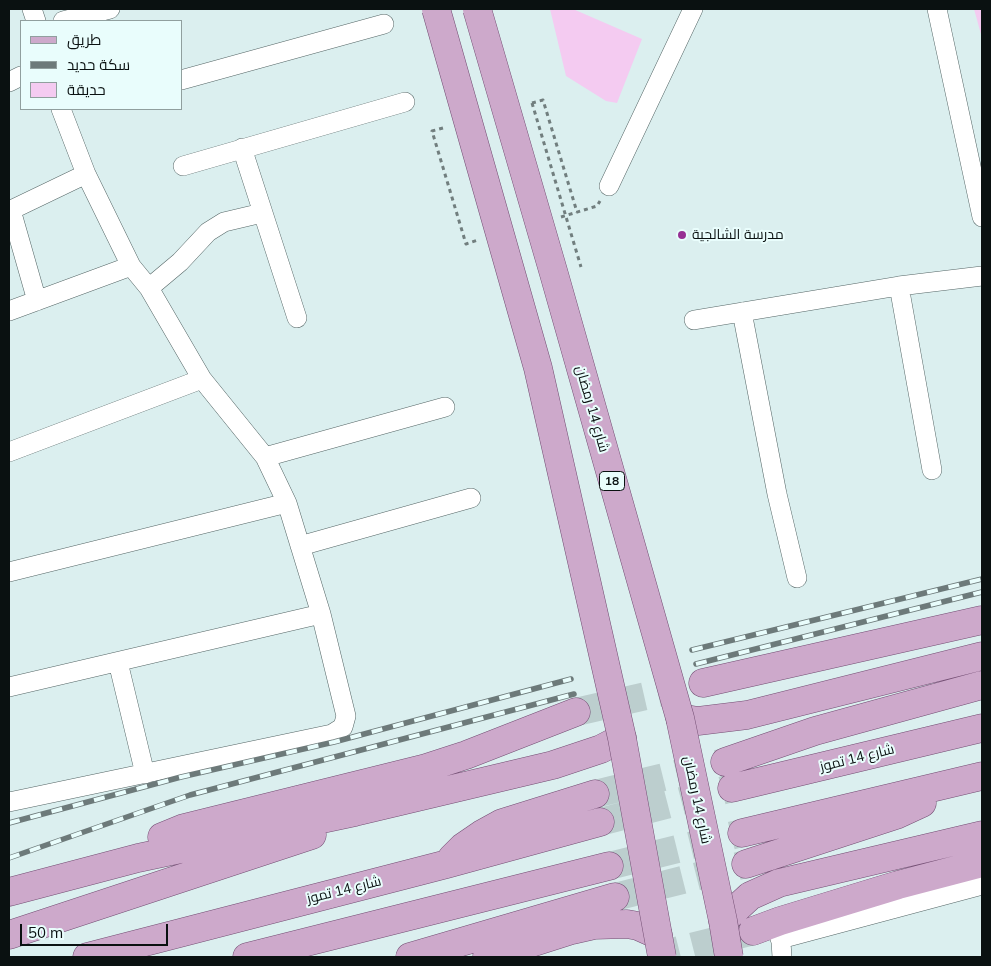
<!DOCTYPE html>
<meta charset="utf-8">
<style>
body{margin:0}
#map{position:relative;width:991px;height:966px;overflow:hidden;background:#dbefef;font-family:Mulish,Cairo,sans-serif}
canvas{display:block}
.frame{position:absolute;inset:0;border:10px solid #0a1111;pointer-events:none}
.legend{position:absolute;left:20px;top:20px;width:162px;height:90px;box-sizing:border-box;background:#e9fdfc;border:1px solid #909f9e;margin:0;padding:6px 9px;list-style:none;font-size:15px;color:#0a1111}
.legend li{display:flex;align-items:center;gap:10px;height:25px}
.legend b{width:25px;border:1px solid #909f9e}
.scale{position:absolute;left:20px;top:924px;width:148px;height:22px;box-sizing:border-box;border:2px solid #0a1111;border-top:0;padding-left:6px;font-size:15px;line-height:18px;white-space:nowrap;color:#0a1111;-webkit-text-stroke:4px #e9fdfc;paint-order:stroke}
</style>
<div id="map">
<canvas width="991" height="966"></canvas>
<div class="frame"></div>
<ul class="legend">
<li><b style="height:6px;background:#cda9cb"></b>طريق</li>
<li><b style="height:6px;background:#6d7a7a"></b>سكة حديد</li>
<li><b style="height:14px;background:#f4cbf1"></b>حديقة</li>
</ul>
<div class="scale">50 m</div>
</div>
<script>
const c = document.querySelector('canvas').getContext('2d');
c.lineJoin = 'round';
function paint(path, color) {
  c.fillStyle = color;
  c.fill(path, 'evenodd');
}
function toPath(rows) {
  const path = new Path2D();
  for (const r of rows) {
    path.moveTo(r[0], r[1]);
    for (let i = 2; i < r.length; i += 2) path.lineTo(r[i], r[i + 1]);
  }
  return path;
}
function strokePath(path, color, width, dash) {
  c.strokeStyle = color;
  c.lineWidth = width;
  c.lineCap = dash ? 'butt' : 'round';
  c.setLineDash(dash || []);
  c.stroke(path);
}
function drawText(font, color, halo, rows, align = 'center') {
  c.font = font + ' Mulish,Cairo,sans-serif';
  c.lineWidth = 4;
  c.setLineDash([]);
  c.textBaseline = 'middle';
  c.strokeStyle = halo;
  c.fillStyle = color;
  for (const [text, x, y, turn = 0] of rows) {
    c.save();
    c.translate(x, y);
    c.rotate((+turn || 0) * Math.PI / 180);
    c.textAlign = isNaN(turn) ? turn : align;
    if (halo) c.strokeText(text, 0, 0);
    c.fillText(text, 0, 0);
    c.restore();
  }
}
const green = toPath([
 [550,9,573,9,642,39,617,103,606,101,566,76],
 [974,9,982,9,982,38]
]);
const primaryTunnel = toPath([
 [576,712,703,683],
 [595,794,725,762],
 [600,822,732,788],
 [609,866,742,833],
 [615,897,746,864],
 [652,957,750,932]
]);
const path = toPath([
 [532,103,543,100,577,212],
 [443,128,432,131,466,244,478,240],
 [561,217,597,206,600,201]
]);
const street = toPath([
 [32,9,36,21],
 [937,9,982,217],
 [63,21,110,9],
 [181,80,384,24],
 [9,82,21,76],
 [242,148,297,318],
 [183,166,405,102],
 [609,186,693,9],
 [11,210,37,301],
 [9,211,86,174],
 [899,286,932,470],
 [149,288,180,262,208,232,224,222,262,213],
 [9,311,131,266],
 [742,312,777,494,797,578],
 [694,320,899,286,982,276],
 [9,452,202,379],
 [265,457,445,407],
 [300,546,471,498],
 [9,572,287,503],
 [118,662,145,774],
 [9,687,321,614],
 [9,802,332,734,343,727,346,716,321,614,287,503,265,457,202,379,149,288,131,266,86,174,61,109],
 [780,926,782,957],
 [780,939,982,885]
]);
const primary = toPath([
 [703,683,982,620],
 [680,718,698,721,747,715,982,656],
 [725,762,815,731,982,685],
 [732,788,982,728],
 [742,833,982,776],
 [162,837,184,828,426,768,466,755,576,712],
 [452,858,463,847,482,834,502,823,595,794],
 [746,864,896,815,922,803],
 [9,892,138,858,355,812,553,765,601,749,622,738],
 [723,921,750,896,779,883,982,835],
 [753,931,780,921,898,885,982,863],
 [9,935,312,835],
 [87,957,447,864,600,822],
 [247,957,609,866],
 [410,957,615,897],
 [487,957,572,930,594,925,627,924,638,926,658,935]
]);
const rail = toPath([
 [692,650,982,579],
 [696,664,982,592],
 [9,823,181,777,334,742,571,679],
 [9,858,190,795,574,694]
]);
const pathBridge = toPath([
 [532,103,581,267]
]);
const primaryBridge = toPath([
 [436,9,538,368,622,738,662,957],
 [477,9,554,274,680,718,723,921,729,957]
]);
const markers = [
 [682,235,5,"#962f93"]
];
const shields = [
 [612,481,25]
];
const shieldNames = [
 ["18",612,481]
];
const poiNames = [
 ["مدرسة الشالجية",692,235]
];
const streetNames = [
 ["شارع 14 رمضان",592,409,74],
 ["شارع 14 تموز",857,758,-14],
 ["شارع 14 رمضان",697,800,78],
 ["شارع 14 تموز",344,890,-14]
];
paint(green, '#f4cbf1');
strokePath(primaryTunnel, '#bccece', 28, [28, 14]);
strokePath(street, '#566', 20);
strokePath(primary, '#734e73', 29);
strokePath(path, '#717e7e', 3, [4, 4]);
strokePath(street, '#fff', 19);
strokePath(primary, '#cda9cb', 28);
strokePath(rail, '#6d7a7a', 5.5);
strokePath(rail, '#e9fdfc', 4, [11]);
strokePath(primaryBridge, '#734e73', 29, []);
strokePath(pathBridge, '#717e7e', 3, [4, 4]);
strokePath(primaryBridge, '#cda9cb', 28);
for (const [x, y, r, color] of markers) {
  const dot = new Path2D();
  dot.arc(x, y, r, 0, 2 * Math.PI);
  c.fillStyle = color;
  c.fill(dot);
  strokePath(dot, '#e9fdfc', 2);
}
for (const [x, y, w] of shields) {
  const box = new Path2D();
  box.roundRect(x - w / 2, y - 9.5, w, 19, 4);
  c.fillStyle = '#e9fdfc';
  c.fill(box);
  strokePath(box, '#0a1111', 1);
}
drawText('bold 12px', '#0a1111', null, shieldNames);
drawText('14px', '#0a1111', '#e9fdfc', poiNames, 'left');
drawText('14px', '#0a1111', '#e9fdfc', streetNames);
</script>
